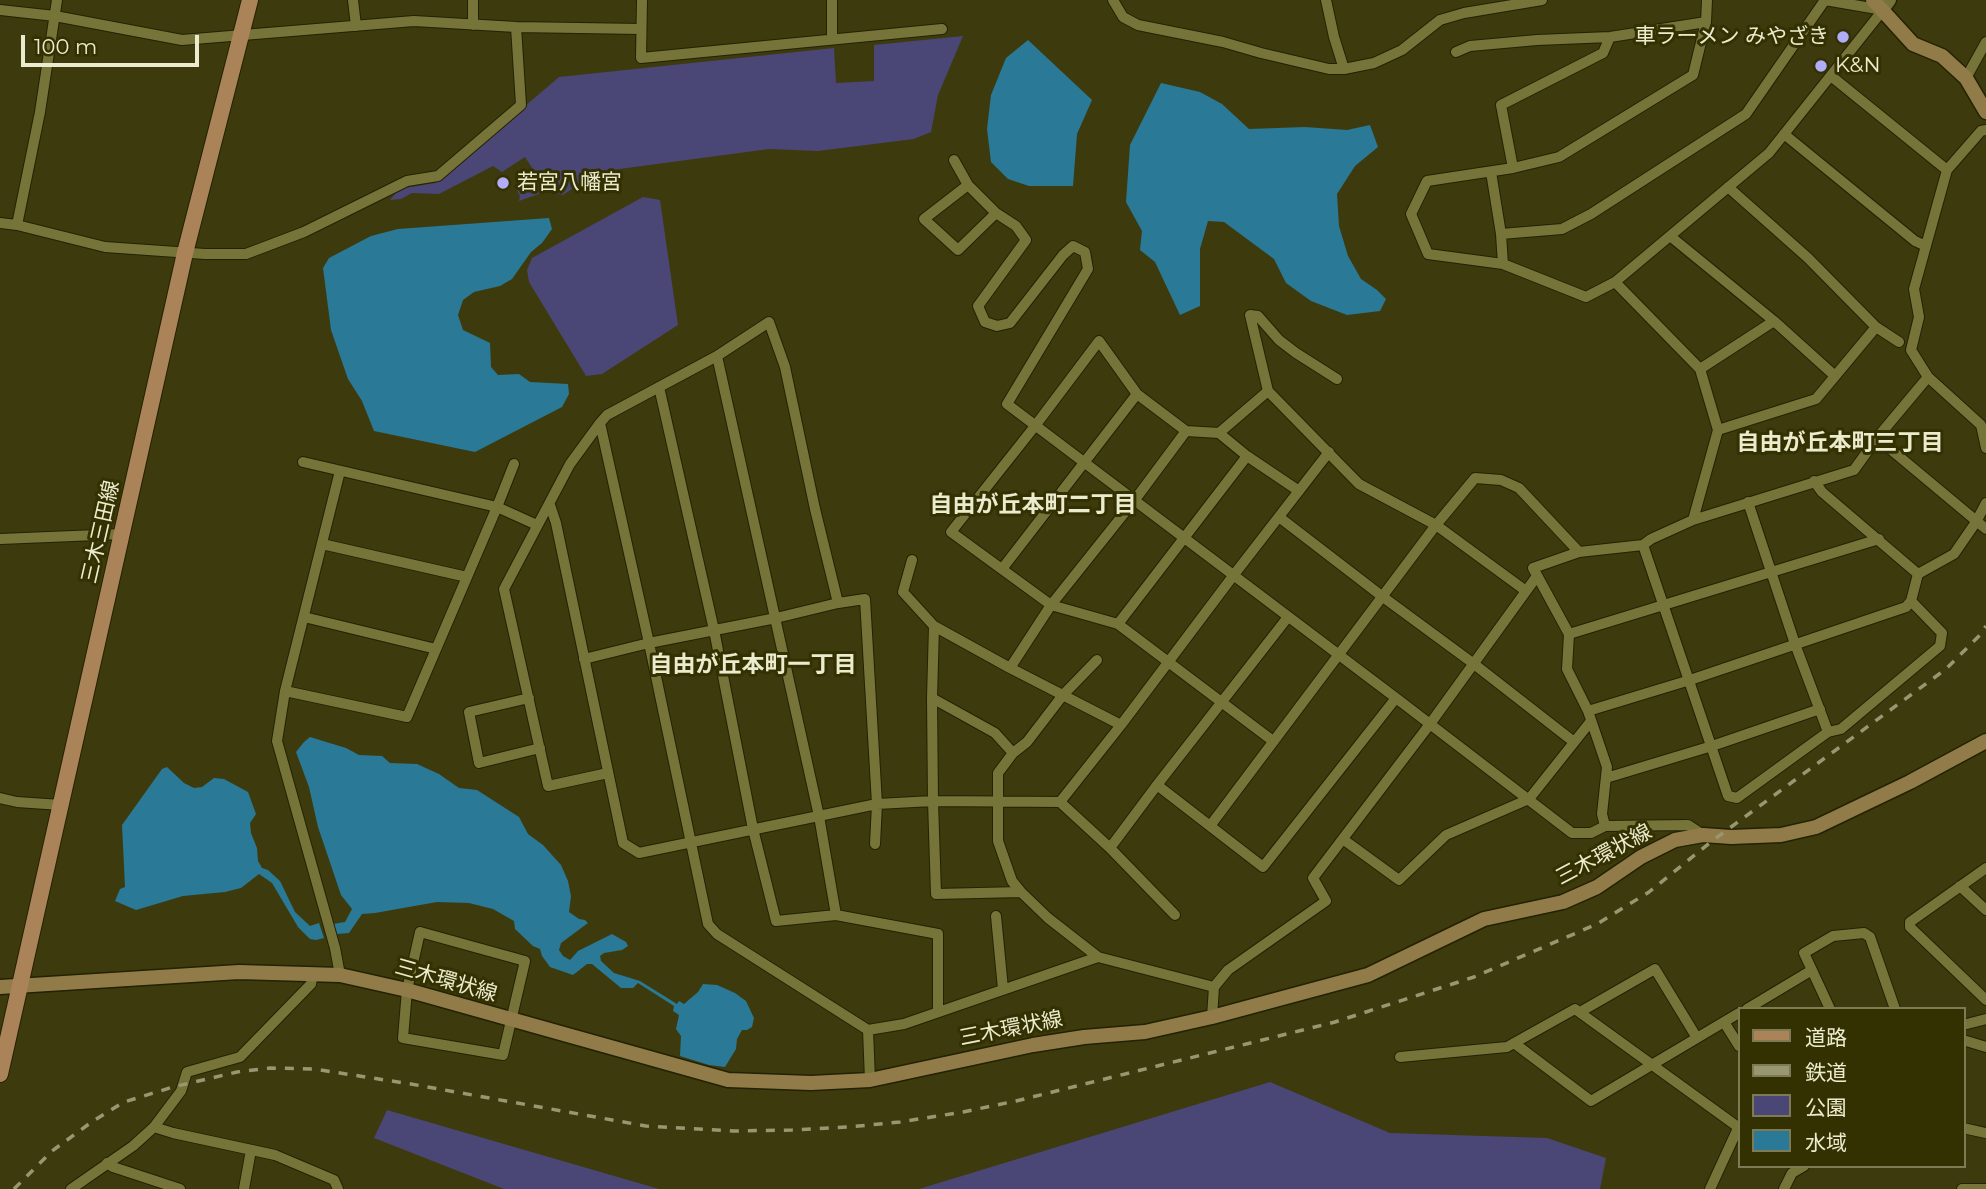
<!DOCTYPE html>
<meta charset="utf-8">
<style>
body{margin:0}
#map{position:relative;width:1986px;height:1189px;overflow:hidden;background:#3d3b0d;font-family:Montserrat,"Noto Sans JP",sans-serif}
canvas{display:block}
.legend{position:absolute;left:1738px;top:1007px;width:228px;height:161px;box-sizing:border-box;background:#333101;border:2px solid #7d7b53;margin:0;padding:9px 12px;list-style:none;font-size:21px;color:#ebebcd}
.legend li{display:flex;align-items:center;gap:14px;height:35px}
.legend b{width:35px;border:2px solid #7d7b53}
.scale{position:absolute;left:21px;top:35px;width:178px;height:32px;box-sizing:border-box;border:4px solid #ebebcd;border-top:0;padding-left:9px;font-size:21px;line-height:24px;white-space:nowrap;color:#ebebcd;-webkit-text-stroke:5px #333101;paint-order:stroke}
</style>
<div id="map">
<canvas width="1986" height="1189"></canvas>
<ul class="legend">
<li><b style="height:9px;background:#ab8358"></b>道路</li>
<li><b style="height:9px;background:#989771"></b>鉄道</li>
<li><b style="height:19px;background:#4a4676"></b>公園</li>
<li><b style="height:19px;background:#2a7996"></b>水域</li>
</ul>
<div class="scale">100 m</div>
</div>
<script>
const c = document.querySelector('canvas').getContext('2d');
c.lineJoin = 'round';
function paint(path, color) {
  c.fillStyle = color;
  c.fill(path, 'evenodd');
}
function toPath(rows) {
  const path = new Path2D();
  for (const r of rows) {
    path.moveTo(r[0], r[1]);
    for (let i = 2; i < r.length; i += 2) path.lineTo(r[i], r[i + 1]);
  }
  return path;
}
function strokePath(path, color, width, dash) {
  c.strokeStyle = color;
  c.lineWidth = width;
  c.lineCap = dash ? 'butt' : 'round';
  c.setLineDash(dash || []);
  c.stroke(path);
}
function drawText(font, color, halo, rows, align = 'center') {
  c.font = font + ' Montserrat,"Noto Sans JP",sans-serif';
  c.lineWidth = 6;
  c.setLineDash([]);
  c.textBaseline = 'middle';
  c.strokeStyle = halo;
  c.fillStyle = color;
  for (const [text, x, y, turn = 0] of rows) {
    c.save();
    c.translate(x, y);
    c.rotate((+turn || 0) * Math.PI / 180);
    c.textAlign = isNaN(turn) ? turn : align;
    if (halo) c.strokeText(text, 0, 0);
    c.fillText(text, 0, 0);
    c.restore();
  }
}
const green = toPath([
 [963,36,938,95,931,132,914,139,818,151,769,149,597,172,563,195,547,191,519,201,520,196,517,190,538,177,525,157,502,172,493,166,439,194,412,193,401,199,390,200,399,189,435,183,559,77,834,48,836,83,874,81,874,45],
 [643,197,660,200,678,325,602,374,586,376,529,282,527,270,532,258],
 [1270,1082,1390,1133,1547,1138,1606,1158,1600,1189,919,1189],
 [387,1110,659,1189,504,1189,374,1138]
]);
const water = toPath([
 [1028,40,1092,100,1077,134,1073,186,1029,186,1008,179,991,162,987,129,991,95,1006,58],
 [1161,83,1200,92,1222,104,1249,129,1305,127,1347,130,1370,125,1378,147,1355,166,1337,194,1339,226,1348,256,1361,279,1377,290,1386,299,1380,311,1347,315,1311,301,1286,283,1274,259,1224,222,1208,221,1200,249,1200,306,1180,315,1155,262,1140,250,1142,231,1126,202,1130,145],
 [549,218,552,229,542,243,531,252,512,279,500,286,474,292,463,300,458,315,463,330,490,343,491,367,498,375,519,374,530,382,568,384,569,394,562,407,475,452,374,431,362,401,348,379,331,330,323,268,329,258,371,236,398,229],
 [310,737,346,748,359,755,382,756,390,763,417,764,439,774,459,788,477,790,519,817,528,834,543,845,561,865,568,881,571,896,569,912,579,919,585,920,588,923,561,943,559,950,563,956,570,960,578,951,612,934,626,942,628,946,622,950,604,953,600,956,601,961,614,973,640,981,677,1004,679,1001,684,1004,698,992,703,984,717,985,735,993,746,1001,754,1018,752,1027,747,1030,742,1030,737,1039,736,1049,725,1067,709,1065,680,1056,681,1036,676,1029,679,1015,673,1011,674,1006,638,983,633,988,621,988,592,964,587,964,573,975,550,967,542,956,540,949,533,946,515,929,514,921,493,909,469,903,437,902,375,913,362,914,349,933,337,934,333,924,345,922,352,909,341,895,318,827,309,787,296,752,304,742],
 [167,767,184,783,194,788,202,787,214,778,224,779,248,792,256,814,250,823,251,833,257,848,258,861,262,868,268,870,280,881,295,912,310,926,319,923,324,938,316,940,310,939,298,927,272,883,259,874,241,888,225,892,183,896,136,910,115,901,120,889,125,887,122,825,162,769]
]);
const minor = toPath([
 [353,0,356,26],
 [473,0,473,25],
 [642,0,641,58,942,29],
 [1113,0,1123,17,1138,25,1223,42,1261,53,1329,69,1344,69,1374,63,1402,50,1440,20,1464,13,1542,0],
 [1326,0,1334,37,1344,69],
 [1707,0,1706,22,1693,75,1559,157,1513,168,1427,181,1411,214,1428,254,1503,264,1586,297,1615,282,1769,153,1883,10,1825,0],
 [0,10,55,16,182,40,414,21,516,27,641,29],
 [832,38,832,0],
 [1456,52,1470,46,1537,40,1610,37,1706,22],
 [1831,76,1947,170],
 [1966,78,1986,42],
 [1986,130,1981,131,1947,170,1914,289,1919,317,1911,350,1928,377,1981,425,1986,448],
 [1784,134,1915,241,1926,246],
 [954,160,968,185,996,213,1016,226,1026,240,978,306,985,322,997,326,1010,323,1063,255,1073,246,1085,252,1088,269,1007,404,1396,698,1572,833,1591,833,1605,826,1688,825,1703,835],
 [1513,168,1501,105,1603,53,1610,37],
 [1491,172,1501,234,1503,264],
 [968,185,924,219,958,250,996,213],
 [0,223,17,225,105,247,205,254,246,254,304,232,407,181,438,176,521,105,516,27],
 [17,225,40,112,57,0],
 [1501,234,1562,229,1591,214,1746,114,1825,0],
 [1670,236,1774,321,1835,376],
 [1615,282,1700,369,1718,430,1693,520],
 [1876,327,1899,342],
 [717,356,819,816,836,915],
 [1700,369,1774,321],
 [659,387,714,630,753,829,776,921,836,915,938,934,938,1012],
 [1268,391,1250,315,1258,316,1279,340,1296,353,1337,379],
 [600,423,570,464,504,589,548,786,608,773],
 [1718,430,1816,399,1876,327,1808,258,1728,187],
 [1219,433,1247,456,1299,491],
 [1877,438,1986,529],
 [303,462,497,507,537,525],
 [340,471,285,691,277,741,335,948,340,975],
 [1814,481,1822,492,1918,574],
 [1748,502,1795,644,1828,732],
 [550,505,556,523,623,843,639,853,877,804,933,801,1060,802,1121,725,1233,576,1329,452],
 [1279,517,1383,597,1474,664,1574,742],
 [0,539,122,534],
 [322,544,467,577],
 [1643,545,1728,796,1737,798,1828,732,1841,729,1940,646,1942,633,1911,601],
 [912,560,903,592,934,626,1010,668,1121,725],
 [1002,569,1137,394],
 [838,603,865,599,877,804,875,844],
 [304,617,436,649],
 [1118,624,1247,456],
 [934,626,932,698,933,801,936,894,1021,892],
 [1569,634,1879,539],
 [584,659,649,643,776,618,838,603,815,509,785,367,769,322,717,356,607,415,600,423,649,643,708,924,717,934,868,1030,904,1024,1098,957,1214,987],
 [1097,660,1063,695,1027,742,1013,753,998,773,998,841,1012,881,1021,892,1048,918,1098,957],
 [1010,668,1051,605,1134,501,1186,431],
 [285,691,407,717,497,507,514,464],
 [529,698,469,712,479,763,540,748],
 [932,698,995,733,1013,753],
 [1588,711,1690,680,1906,607,1911,601,1918,574,1954,554,1976,522,1986,503],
 [1273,741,1118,624,1051,605,951,532,1035,426,1099,341,1137,394,1186,431,1219,433,1268,391,1359,484,1436,525,1526,591],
 [1606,778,1712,746,1820,709],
 [1157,785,1263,867,1396,698],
 [0,798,17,802,61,805],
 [1060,802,1110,848,1175,915],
 [1210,826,1436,525,1475,478,1501,480,1519,488,1579,552],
 [1605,826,1602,814,1607,767,1588,711,1567,669,1569,634,1533,568,1579,552,1643,545,1651,539,1693,520,1854,470,1877,438,1928,377],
 [1344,840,1399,880,1446,835,1529,799,1591,721],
 [1110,848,1157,785,1288,617],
 [1986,868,1910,922,1910,927,1986,1000],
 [1960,886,1986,910],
 [996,916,1003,989],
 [420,932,525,961,503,1055,403,1038,407,990,420,932],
 [1747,1009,1812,970],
 [1830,1009,1804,953,1833,936,1864,933,1870,937,1895,1009],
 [1580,1012,1655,969,1697,1038],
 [1212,1017,1214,987,1228,970,1326,901,1313,878,1430,724,1537,576],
 [1724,1022,1739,1046],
 [1963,1025,1986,1019],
 [868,1030,870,1080],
 [1963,1040,1986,1047],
 [1514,1043,1591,1101,1739,1013],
 [1400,1057,1507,1047,1575,1009,1738,1127],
 [154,1127,181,1091,187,1072,240,1057,311,984,313,973],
 [1963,1128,1986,1133],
 [107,1163,113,1167,180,1189],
 [71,1189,133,1146,154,1127,173,1133,275,1155,334,1180,338,1189],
 [244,1189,251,1150],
 [1710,1189,1739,1126],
 [1784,1189,1792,1173,1804,1166],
 [1962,1189,1986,1189]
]);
const tertiary = toPath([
 [1883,10,1890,0]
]);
const secondary = toPath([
 [1873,0,1913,44,1942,56,1966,78,1986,112],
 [0,987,239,972,340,975,407,990,728,1080,811,1083,870,1080,1033,1045,1084,1037,1145,1032,1212,1017,1368,975,1484,919,1563,902,1597,887,1641,857,1675,840,1703,835,1731,837,1781,835,1816,827,1910,782,1986,741]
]);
const primary = toPath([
 [0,1074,185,253,250,0]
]);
const rail = toPath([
 [14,1189,52,1151,93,1121,124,1102,173,1087,237,1072,270,1068,314,1069,411,1084,646,1126,733,1131,792,1130,848,1127,900,1122,963,1112,1016,1101,1335,1022,1474,977,1597,924,1649,892,1712,841,1946,669,1980,635,1986,626]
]);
const markers = [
 [1843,37,7,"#b2adf9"],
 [1821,66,7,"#b2adf9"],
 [503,183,7,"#b2adf9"]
];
const poiNames = [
 ["車ラーメン みやざき",1829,37,"right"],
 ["K&N",1835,66],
 ["若宮八幡宮",517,183]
];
const streetNames = [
 ["三木三田線",101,532,-77],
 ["三木環状線",1604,855,-28],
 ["三木環状線",446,981,16],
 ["三木環状線",1011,1029,-11]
];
const neighbourhoodNames = [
 ["自由が丘本町三丁目",1840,443],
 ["自由が丘本町二丁目",1033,505],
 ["自由が丘本町一丁目",753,665]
];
paint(green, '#4a4676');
paint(water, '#2a7996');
strokePath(minor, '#232203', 12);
strokePath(tertiary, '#232203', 15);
strokePath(secondary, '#232203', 17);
strokePath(primary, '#232203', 18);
strokePath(minor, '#767439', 10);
strokePath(tertiary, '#767439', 12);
strokePath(secondary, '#917c49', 14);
strokePath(primary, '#ab8358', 16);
strokePath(rail, '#989771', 3.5, [9, 9]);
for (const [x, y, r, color] of markers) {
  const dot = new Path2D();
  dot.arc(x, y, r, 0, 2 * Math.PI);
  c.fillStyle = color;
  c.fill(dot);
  strokePath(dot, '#333101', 2.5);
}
drawText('21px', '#ebebcd', '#333101', poiNames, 'left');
drawText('21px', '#ebebcd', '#333101', streetNames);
drawText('bold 23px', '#ebebcd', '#333101', neighbourhoodNames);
</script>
